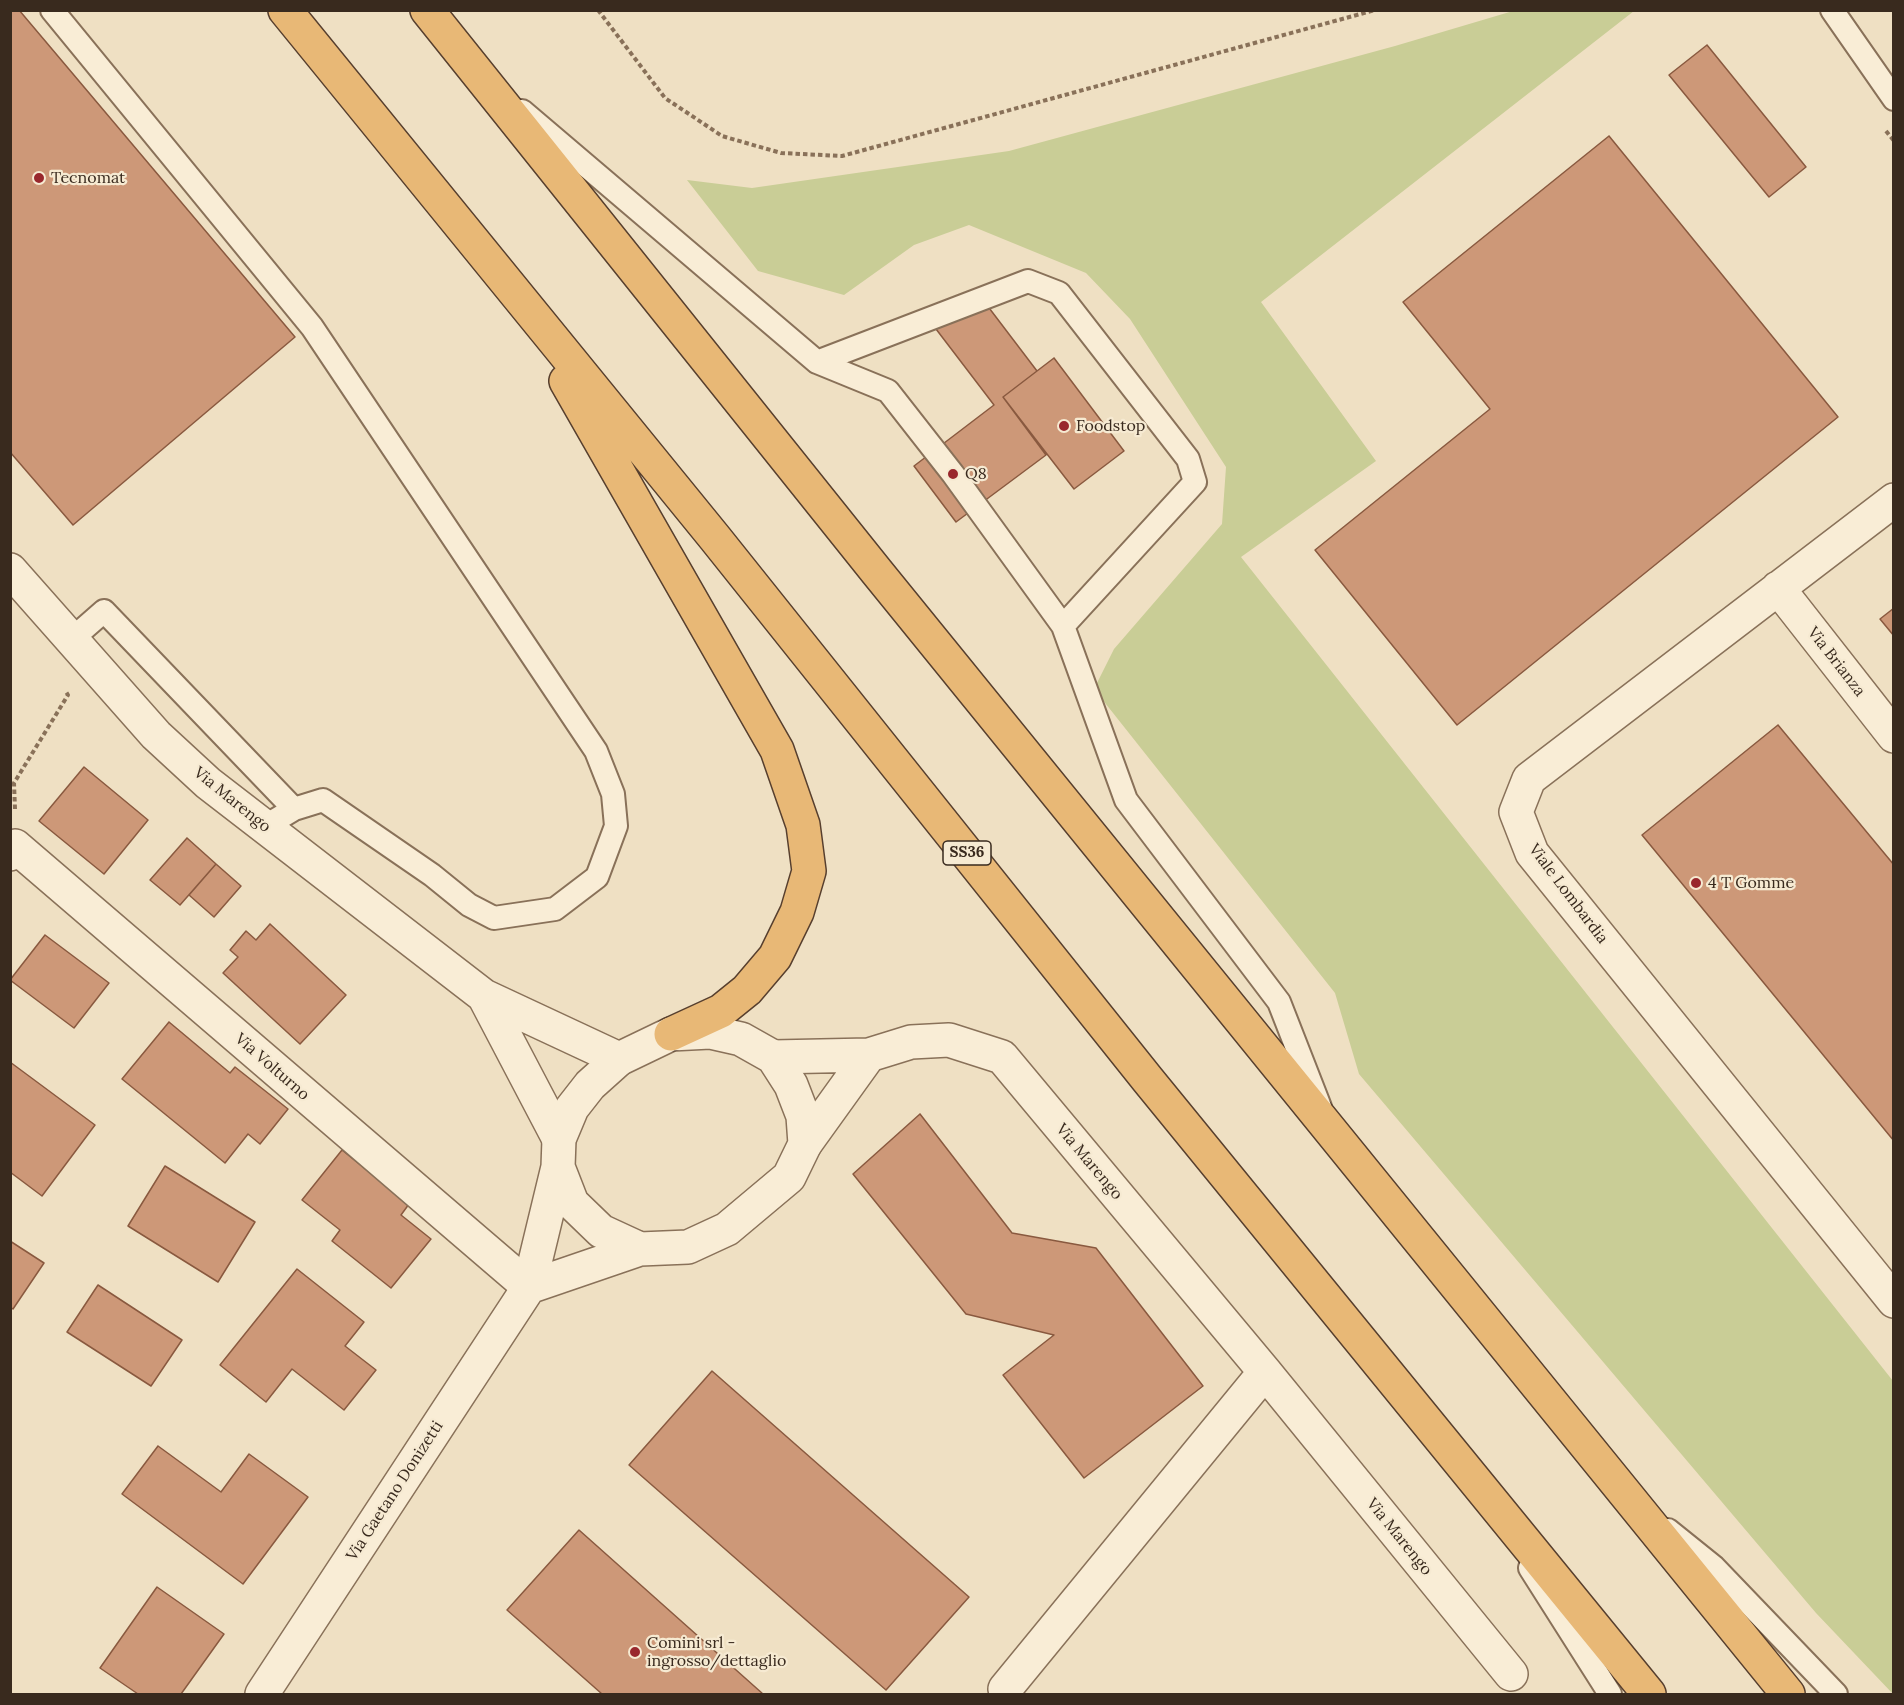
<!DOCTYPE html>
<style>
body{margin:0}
#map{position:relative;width:1904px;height:1705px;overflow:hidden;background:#efe0c3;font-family:Lora,serif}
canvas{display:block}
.frame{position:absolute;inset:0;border:12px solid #392a1e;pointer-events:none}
</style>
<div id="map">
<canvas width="1904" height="1705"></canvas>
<div class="frame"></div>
</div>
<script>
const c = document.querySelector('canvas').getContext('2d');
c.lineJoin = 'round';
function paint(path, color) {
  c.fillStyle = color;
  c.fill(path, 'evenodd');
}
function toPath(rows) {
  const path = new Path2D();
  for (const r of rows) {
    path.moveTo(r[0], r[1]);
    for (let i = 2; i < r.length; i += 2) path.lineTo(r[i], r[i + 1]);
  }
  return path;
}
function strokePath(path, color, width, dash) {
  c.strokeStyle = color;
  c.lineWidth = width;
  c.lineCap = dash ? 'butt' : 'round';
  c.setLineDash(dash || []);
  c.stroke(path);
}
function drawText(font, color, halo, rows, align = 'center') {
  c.font = font + ' Lora,serif';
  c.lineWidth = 4.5;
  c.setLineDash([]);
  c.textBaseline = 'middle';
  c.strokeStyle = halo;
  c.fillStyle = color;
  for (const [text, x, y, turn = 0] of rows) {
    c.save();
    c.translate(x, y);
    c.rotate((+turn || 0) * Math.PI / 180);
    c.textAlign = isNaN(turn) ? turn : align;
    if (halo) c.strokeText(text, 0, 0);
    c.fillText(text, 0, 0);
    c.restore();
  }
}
const green = toPath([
 [1513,11,1634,11,1261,302,1376,461,1241,557,1893,1381,1893,1694,1816,1613,1359,1074,1335,993,1094,689,1114,649,1222,524,1226,467,1130,319,1086,273,969,225,914,245,844,295,758,271,687,180,752,188,1009,151,1395,46]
]);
const building = toPath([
 [10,10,19,10,295,337,73,525,10,452,10,10],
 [1707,45,1806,167,1769,197,1669,75,1707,45],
 [1609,136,1838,417,1457,725,1315,550,1490,409,1403,302,1609,136],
 [980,296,1037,371,1003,397,1046,455,956,522,914,466,994,405,936,329,980,296],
 [1054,358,1124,451,1074,489,1003,397,1054,358],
 [1894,608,1894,636,1880,619,1894,608],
 [1778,725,1894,865,1894,1141,1642,835,1778,725],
 [84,767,148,820,104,874,39,821,84,767],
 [187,838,216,864,180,905,150,880,187,838],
 [216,864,241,886,214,917,189,895,216,864],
 [270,924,346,995,300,1044,223,973,238,957,230,950,246,931,256,940,270,924],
 [45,935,109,983,74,1028,10,980,45,935],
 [169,1022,230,1073,235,1067,288,1109,260,1144,248,1134,225,1163,122,1079,169,1022],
 [10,1062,95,1125,42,1196,10,1172,10,1062],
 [920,1114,1012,1233,1096,1248,1203,1386,1084,1478,1003,1375,1054,1335,966,1314,853,1174,920,1114],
 [342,1150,409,1204,401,1215,431,1239,391,1288,332,1241,340,1230,302,1200,342,1150],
 [165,1166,255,1222,218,1282,128,1226,165,1166],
 [10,1241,44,1263,13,1309,10,1307,10,1241],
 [297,1269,364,1322,345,1346,376,1370,344,1410,292,1369,266,1402,220,1365,297,1269],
 [98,1285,182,1340,151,1386,67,1332,98,1285],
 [712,1371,969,1597,886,1690,629,1465,712,1371],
 [158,1446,221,1492,249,1454,308,1497,243,1584,122,1494,158,1446],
 [579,1530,763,1694,602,1694,507,1610,579,1530],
 [157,1587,224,1634,181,1694,138,1694,100,1668,157,1587]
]);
const path = toPath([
 [598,10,665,98,722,136,781,153,842,156,1375,10],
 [1886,131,1894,141],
 [15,809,14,783,68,695,66,692]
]);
const service = toPath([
 [52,10,312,327,596,751,613,794,616,826,597,877,555,909,494,918,469,905,432,875,323,800,294,809,264,827],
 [1832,10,1894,99],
 [522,111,817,362,888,391,953,474,1063,626,1126,800,1279,1002,1320,1107],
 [817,362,1028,281,1059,293,1188,459,1195,482,1063,626],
 [72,639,104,611,294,809],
 [1668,1530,1714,1567,1836,1694],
 [1530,1568,1610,1694]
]);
const minor = toPath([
 [1894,500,1529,779,1516,812,1532,853,1894,1301],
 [10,570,156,735,208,783,484,996,619,1059],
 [1778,588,1894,736],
 [10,854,15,846,529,1287],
 [484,996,559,1139],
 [773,1057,869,1055,911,1042,949,1040,1002,1057,1265,1372,1511,1674],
 [805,1144,869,1055],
 [1005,1689,1265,1372]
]);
const tertiary = toPath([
 [710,1032,741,1039,773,1057,791,1085,803,1116,805,1144,789,1177,727,1229,688,1247,640,1249,601,1231,572,1203,558,1167,559,1139,572,1108,590,1085,619,1059,671,1034,710,1032],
 [529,1287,640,1249],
 [262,1694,529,1287,558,1167]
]);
const trunk = toPath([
 [285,10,715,538,1148,1080,1649,1694],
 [427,10,877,572,1788,1694],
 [566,381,777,750,803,825,809,871,797,912,775,957,747,990,721,1011,671,1034]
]);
const markers = [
 [39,178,6,"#99282d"],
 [1064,426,6,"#99282d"],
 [953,474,6,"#99282d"],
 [1696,883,6,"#99282d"],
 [635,1652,6,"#99282d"]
];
const shields = [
 [967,853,48]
];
const shieldNames = [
 ["SS36",967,853]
];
const poiNames = [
 ["Tecnomat",51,178],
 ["Foodstop",1076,426],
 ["Q8",965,474],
 ["4 T Gomme",1708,883],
 ["Comini srl -",647,1643],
 ["ingrosso/dettaglio",647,1661]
];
const streetNames = [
 ["Via Brianza",1836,662,52],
 ["Via Marengo",232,800,39],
 ["Viale Lombardia",1568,894,53],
 ["Via Volturno",272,1067,41],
 ["Via Marengo",1089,1162,50],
 ["Via Gaetano Donizetti",395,1491,-57],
 ["Via Marengo",1399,1537,51]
];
paint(green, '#c9cd96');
paint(building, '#cd9878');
strokePath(building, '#89593f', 1.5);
strokePath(service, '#897159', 26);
strokePath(minor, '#897159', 36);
strokePath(tertiary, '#897159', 36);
strokePath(trunk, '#573f2e', 36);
strokePath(path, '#897159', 4, [4.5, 3]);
strokePath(service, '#f9edd6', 22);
strokePath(minor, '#f9edd6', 33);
strokePath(tertiary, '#f9edd6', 33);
strokePath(trunk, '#e8b876', 33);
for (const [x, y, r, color] of markers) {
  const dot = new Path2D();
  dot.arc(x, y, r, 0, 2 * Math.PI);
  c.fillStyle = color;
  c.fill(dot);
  strokePath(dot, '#f6ead2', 2);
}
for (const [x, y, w] of shields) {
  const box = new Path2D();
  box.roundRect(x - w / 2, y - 12, w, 24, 4.5);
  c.fillStyle = '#f6ead2';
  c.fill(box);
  strokePath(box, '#392a1e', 1.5);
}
drawText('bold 15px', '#392a1e', null, shieldNames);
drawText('16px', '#392a1e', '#f6ead2', poiNames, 'left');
drawText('16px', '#392a1e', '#f6ead2', streetNames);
</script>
